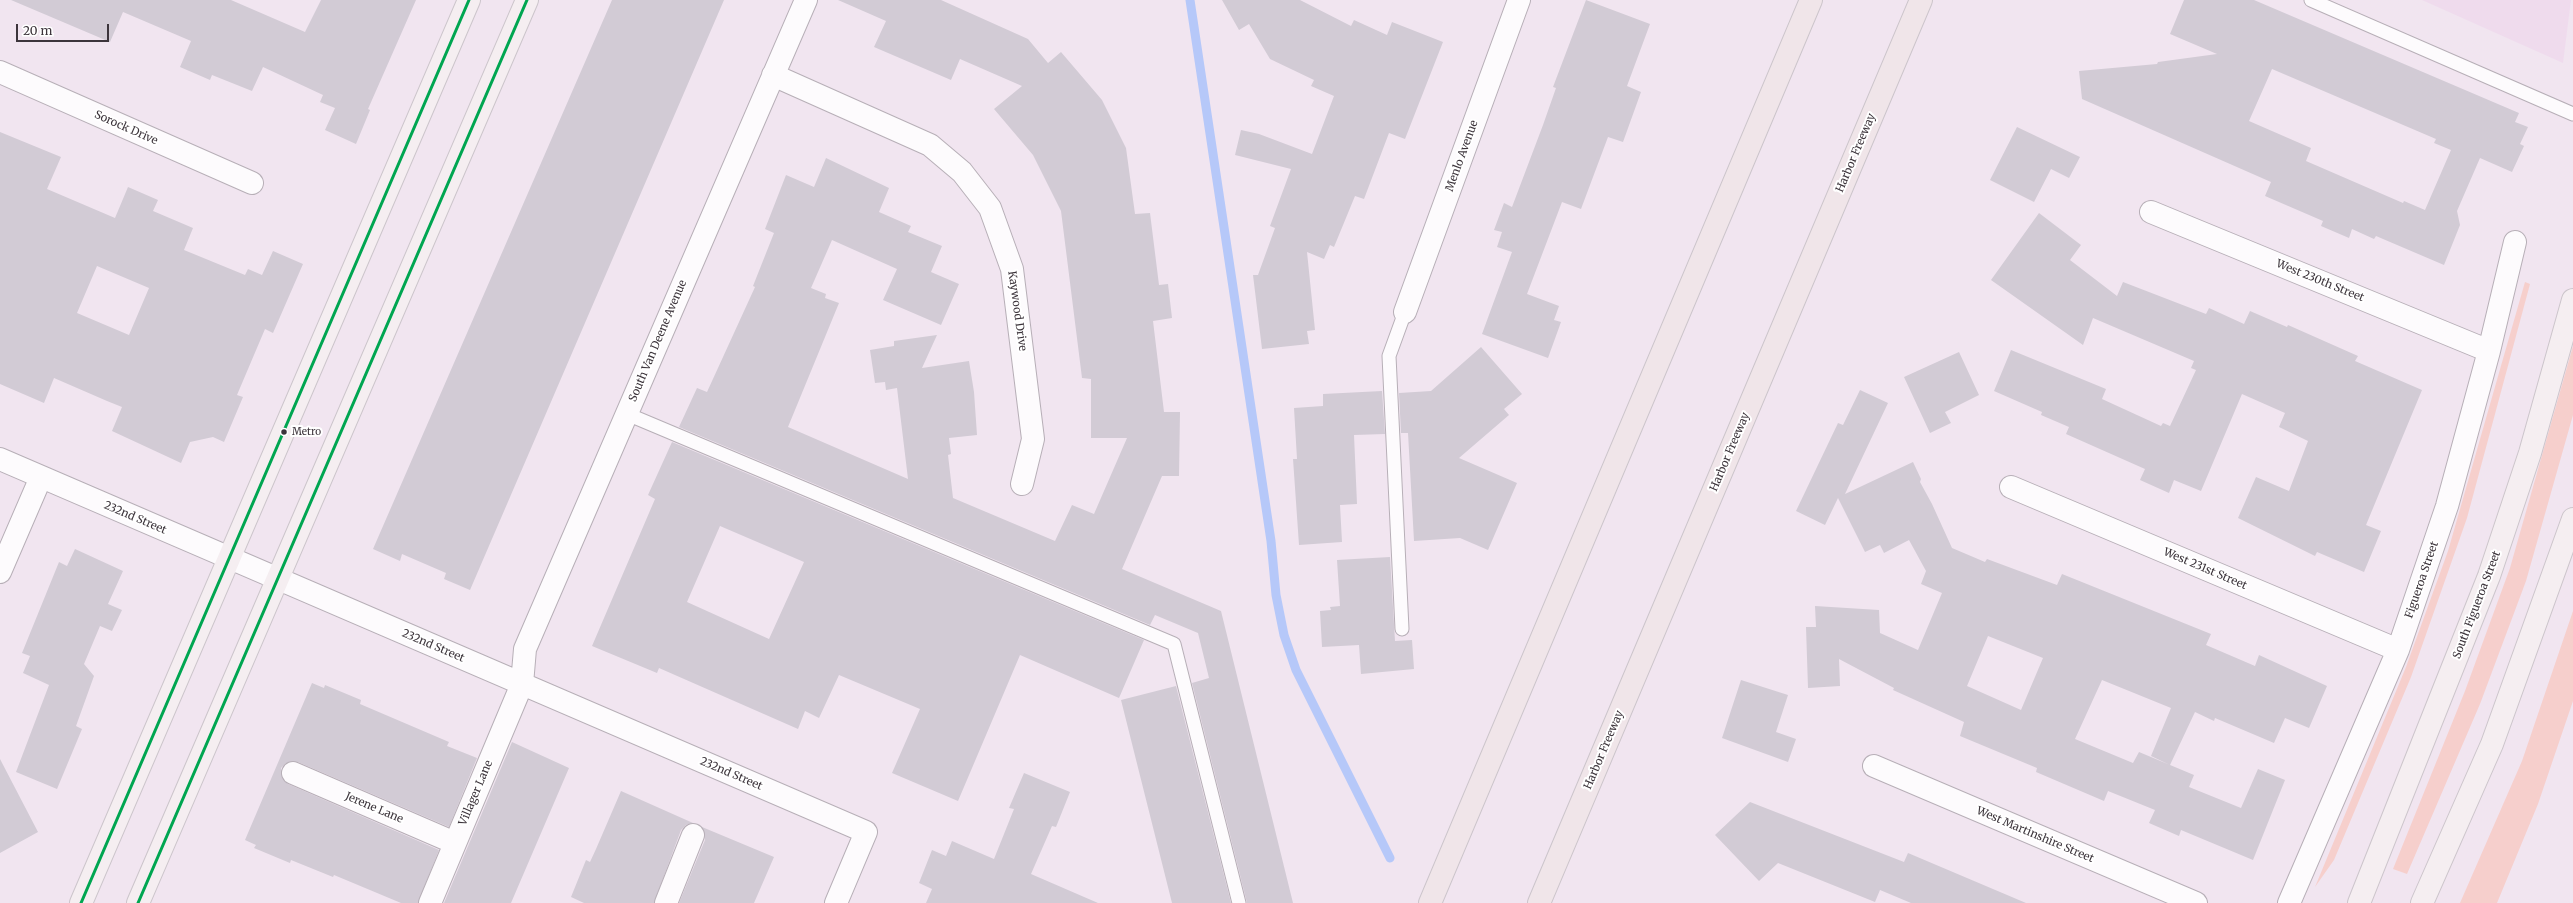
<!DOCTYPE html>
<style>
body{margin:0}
#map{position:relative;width:2573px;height:903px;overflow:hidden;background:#f1e5f0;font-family:Merriweather,serif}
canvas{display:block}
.scale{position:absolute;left:16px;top:24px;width:93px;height:18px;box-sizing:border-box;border:2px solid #3c343b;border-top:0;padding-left:5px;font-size:12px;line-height:14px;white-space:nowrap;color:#3c343b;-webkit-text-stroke:3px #fff;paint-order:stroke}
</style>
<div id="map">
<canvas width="2573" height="903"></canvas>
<div class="scale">20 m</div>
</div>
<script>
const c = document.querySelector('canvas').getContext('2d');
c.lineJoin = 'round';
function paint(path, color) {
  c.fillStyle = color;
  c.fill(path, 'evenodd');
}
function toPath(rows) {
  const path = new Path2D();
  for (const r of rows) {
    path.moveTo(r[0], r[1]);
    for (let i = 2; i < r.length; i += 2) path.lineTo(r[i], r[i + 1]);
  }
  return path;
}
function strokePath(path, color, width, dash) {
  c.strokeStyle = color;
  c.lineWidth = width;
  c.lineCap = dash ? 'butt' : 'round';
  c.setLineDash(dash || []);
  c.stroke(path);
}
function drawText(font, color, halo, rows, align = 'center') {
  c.font = font + ' Merriweather,serif';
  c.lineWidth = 4;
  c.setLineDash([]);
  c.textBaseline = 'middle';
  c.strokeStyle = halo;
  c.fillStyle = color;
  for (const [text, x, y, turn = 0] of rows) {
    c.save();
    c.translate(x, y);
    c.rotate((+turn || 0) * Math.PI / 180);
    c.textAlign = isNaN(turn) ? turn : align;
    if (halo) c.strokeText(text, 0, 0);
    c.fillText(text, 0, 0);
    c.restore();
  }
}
const built = toPath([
 [2422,0,2571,0,2563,63]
]);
const green = toPath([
 [2525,282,2530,284,2467,518,2411,677,2334,860,2315,887,2406,667,2448,551],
 [2573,346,2573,415,2526,581,2480,704,2407,874,2393,869,2465,691,2510,568],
 [2573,611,2573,701,2538,804,2497,903,2460,903,2522,761]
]);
const stream = toPath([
 [1190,0,1271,541,1276,595,1284,635,1296,670,1390,858]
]);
const building = toPath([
 [11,0,231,0,305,32,321,0,416,0,368,109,370,110,356,144,325,130,335,108,320,102,323,95,263,67,252,91,212,75,210,80,180,67,191,41,123,12,110,42],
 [612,0,724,0,470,590,444,579,446,573,402,554,400,561,373,549],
 [838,0,941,0,1028,39,1048,63,1061,52,1102,100,1126,148,1135,214,1150,213,1159,285,1168,284,1172,318,1153,321,1164,412,1180,412,1179,476,1162,476,1122,569,1221,611,1293,903,1247,903,1192,683,1209,678,1198,633,1155,615,1150,625,679,427,697,388,707,392,755,287,753,286,774,233,765,229,786,175,814,187,826,158,889,188,879,212,911,226,908,232,942,246,931,272,959,284,941,325,883,300,897,269,832,240,811,288,826,294,825,298,839,303,788,427,908,479,897,388,886,390,885,382,875,383,870,350,894,346,894,341,937,335,922,368,969,361,974,392,977,435,949,438,951,454,948,455,953,498,1055,541,1072,505,1094,514,1127,438,1091,438,1091,379,1082,378,1061,211,1033,155,994,109,1022,86,960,59,951,80,874,47,886,21],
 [1222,0,1300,0,1351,26,1354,20,1387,35,1392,22,1443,42,1405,139,1389,133,1364,199,1355,196,1334,247,1330,245,1324,259,1307,252,1315,330,1307,331,1309,344,1262,349,1253,275,1258,275,1275,228,1270,226,1291,169,1235,155,1241,130,1259,134,1312,154,1334,96,1311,86,1314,80,1270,59,1249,24,1239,30],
 [1586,0,1650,24,1627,86,1641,92,1623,142,1608,137,1581,209,1562,202,1527,294,1559,306,1554,320,1561,322,1548,358,1482,334,1512,252,1497,247,1502,232,1494,230,1504,203,1512,207,1543,125,1556,88,1553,87],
 [2184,0,2254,0,2519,113,2515,122,2528,127,2520,144,2524,146,2512,172,2480,158,2457,211,2460,225,2444,265,2376,236,2374,239,2352,229,2349,238,2321,226,2323,221,2265,196,2271,182,2082,99,2079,71,2157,64,2158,62,2217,54,2170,34],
 [2272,69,2436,139,2434,143,2451,150,2425,210,2404,201,2403,203,2306,161,2311,148,2249,121],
 [2017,127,2080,157,2069,178,2051,169,2034,202,1990,180],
 [0,132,61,157,47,189,115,218,128,187,158,200,153,211,193,228,184,250,245,275,248,269,262,275,273,251,303,264,273,333,265,329,237,395,243,397,224,442,213,437,190,442,181,463,112,431,122,407,107,401,54,378,44,403,0,384],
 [97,266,149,288,129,335,77,313],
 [2039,213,2081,245,2070,260,2117,296,2123,282,2206,314,2209,308,2244,324,2250,311,2287,327,2288,325,2358,356,2355,361,2422,390,2366,525,2381,531,2364,572,2317,552,2315,556,2238,518,2256,477,2289,491,2308,441,2279,427,2285,413,2242,394,2201,491,2174,480,2169,493,2140,480,2145,469,2066,434,2069,427,2041,415,2042,412,1994,391,2011,350,2106,389,2102,399,2161,426,2163,423,2170,426,2196,370,2191,368,2194,361,2093,318,2083,345,1991,280],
 [1481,347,1522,394,1504,409,1509,415,1459,458,1517,483,1488,550,1460,538,1414,541,1408,433,1401,433,1399,393,1431,391],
 [1959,352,1979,395,1945,412,1951,423,1930,433,1904,377],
 [1860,390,1888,403,1845,494,1913,462,1921,479,1920,482,1932,504,1952,548,1985,562,1987,559,2057,585,2062,574,2211,634,2206,645,2255,666,2259,655,2327,686,2309,728,2285,718,2274,743,2215,718,2214,721,2195,712,2170,765,2151,756,2171,708,2102,680,2075,739,2133,763,2139,752,2194,775,2189,787,2241,808,2258,769,2285,780,2253,860,2181,830,2179,836,2149,823,2155,810,2108,791,2104,801,2036,772,2037,768,1960,736,1964,722,1893,690,1894,688,1839,659,1840,686,1808,688,1806,627,1816,627,1815,606,1879,610,1880,633,1918,650,1942,593,1921,584,1926,571,1909,540,1884,553,1880,545,1865,552,1838,498,1825,525,1796,511,1838,423,1843,425],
 [1988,636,2043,658,2021,710,1967,686],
 [1382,391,1385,434,1354,435,1357,504,1340,505,1342,542,1299,545,1293,459,1297,459,1294,408,1323,406,1323,394],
 [672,442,1144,640,1119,698,1020,655,958,801,892,773,920,709,839,675,819,718,805,711,798,729,659,668,657,673,592,646,655,499,648,495],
 [720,526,804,562,769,639,687,602],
 [75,549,123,571,108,604,122,610,112,631,100,626,84,664,94,676,76,726,82,729,57,789,16,772,49,685,23,673,30,656,22,653,59,562,67,566],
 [1390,557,1395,641,1412,640,1414,669,1361,674,1359,645,1322,647,1320,611,1331,610,1330,607,1340,606,1337,560],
 [1741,680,1788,695,1776,732,1796,739,1788,762,1722,738],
 [312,683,324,688,325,685,361,700,360,704,449,742,447,746,477,758,449,827,298,762,286,763,281,768,283,780,288,784,439,850,418,903,401,903,334,875,333,877,291,860,290,863,254,848,256,845,245,840],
 [1176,686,1231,903,1172,903,1121,700],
 [512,742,569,768,511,903,444,903],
 [0,759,38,832,0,853],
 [1024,773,1070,792,1056,827,1052,826,1031,874,1098,903,926,903,932,889,919,883,932,850,946,856,952,841,994,859,1014,809,1009,808],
 [621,791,693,823,686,825,681,830,654,903,584,903,571,897,586,860,590,862,596,849],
 [1750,802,1904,862,1908,853,2026,903,1911,903,1880,890,1875,902,1778,863,1759,881,1715,835],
 [702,827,774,857,754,903,679,903,705,840]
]);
const lane = toPath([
 [2311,0,2573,114],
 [627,414,1174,644,1239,903],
 [1402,629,1389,356,1405,312]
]);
const street = toPath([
 [0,72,252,183],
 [773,75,930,145,962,172,990,208,1012,269,1033,439,1022,484],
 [2151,212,2489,351],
 [1405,312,1519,0],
 [0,459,866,832,836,903],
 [2011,487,2398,650],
 [0,572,41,477],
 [1874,766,2196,903],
 [293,773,455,843],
 [430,903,522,684,525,649,806,0],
 [666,903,693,835],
 [2289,903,2398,650,2447,506,2489,351,2515,242]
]);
const primary = toPath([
 [81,903,469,0],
 [138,903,527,0],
 [2359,903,2489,576,2530,453,2573,300],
 [2422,903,2492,744,2573,519]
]);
const highway = toPath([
 [1430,903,1811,0],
 [1539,903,1921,0]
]);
const bus1 = toPath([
 [81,903,469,0],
 [138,903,527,0]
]);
const markers = [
 [284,432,3.5,"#3c343b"]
];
const busNames = [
 ["Metro",292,432]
];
const streetNames = [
 ["Sorock Drive",126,128,24],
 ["Harbor Freeway",1856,153,-67],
 ["Menlo Avenue",1462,156,-70],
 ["West 230th Street",2320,281,22],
 ["Kaywood Drive",1017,311,82],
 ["South Van Deene Avenue",658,341,-67],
 ["Harbor Freeway",1730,452,-67],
 ["232nd Street",135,518,23],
 ["West 231st Street",2205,569,23],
 ["Figueroa Street",2422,580,-71],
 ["South Figueroa Street",2477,605,-69],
 ["232nd Street",433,646,23],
 ["Harbor Freeway",1604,750,-67],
 ["232nd Street",731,774,23],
 ["Villager Lane",476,793,-67],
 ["Jerene Lane",374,808,23],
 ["West Martinshire Street",2035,835,23]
];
paint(built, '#efdbed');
paint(green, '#f6cfcc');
strokePath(stream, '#b6c8f9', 9);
paint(building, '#d2cbd5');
strokePath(lane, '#b7afb7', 15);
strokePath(street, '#b7afb7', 24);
strokePath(primary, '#ccc5cb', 24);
strokePath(highway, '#ccc5cb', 24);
strokePath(lane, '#fdfbfd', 13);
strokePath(street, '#fdfbfd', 22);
strokePath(primary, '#f5eef1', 22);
strokePath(highway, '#f0e5e9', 22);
strokePath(bus1, '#00a651', 3);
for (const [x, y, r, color] of markers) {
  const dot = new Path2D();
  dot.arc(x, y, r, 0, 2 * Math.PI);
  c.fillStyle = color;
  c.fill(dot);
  strokePath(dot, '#fff', 1.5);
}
drawText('10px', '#3c343b', '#fff', busNames, 'left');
drawText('11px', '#3c343b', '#fff', streetNames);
</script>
